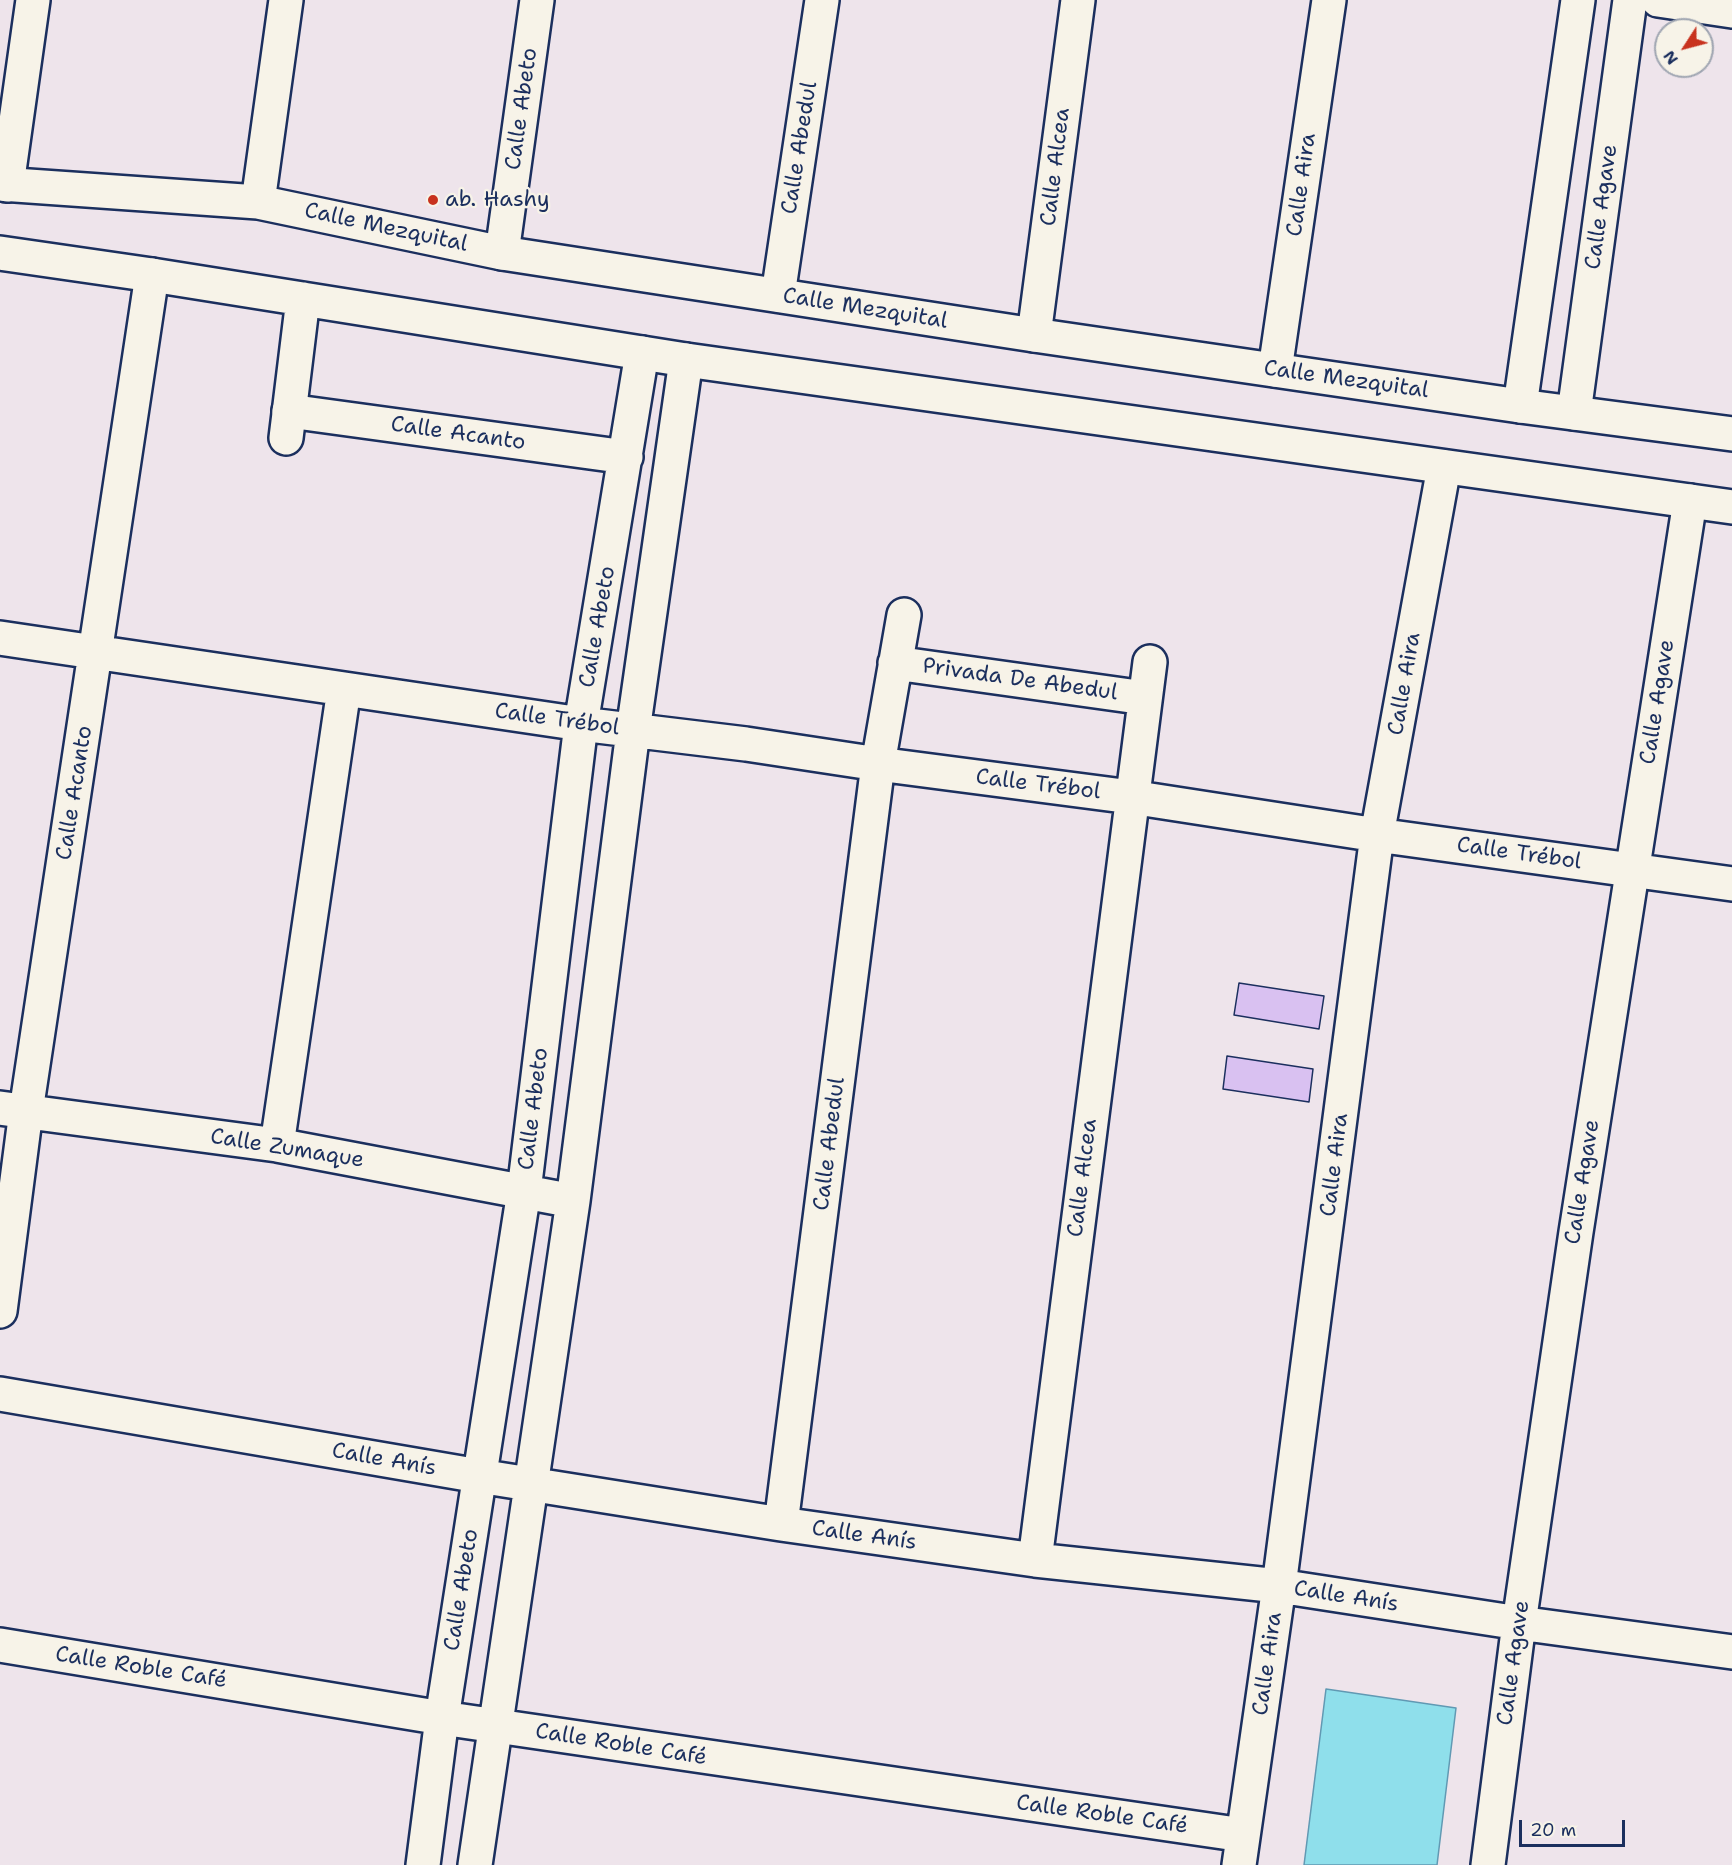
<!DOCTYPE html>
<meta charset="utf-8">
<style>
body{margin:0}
#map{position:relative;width:1732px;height:1865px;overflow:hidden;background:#eee4eb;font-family:"Shantell Sans",sans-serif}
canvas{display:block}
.north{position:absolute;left:1654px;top:18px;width:60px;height:60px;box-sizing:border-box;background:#f7f3e8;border:2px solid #9fa5b1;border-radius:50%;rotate:234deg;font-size:16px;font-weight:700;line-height:24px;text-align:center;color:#1b2f5e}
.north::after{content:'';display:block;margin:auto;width:21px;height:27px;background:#c8321e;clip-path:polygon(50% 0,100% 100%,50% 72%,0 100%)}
.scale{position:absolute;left:1519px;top:1820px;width:106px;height:27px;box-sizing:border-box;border:3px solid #1b2f5e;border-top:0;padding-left:8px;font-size:18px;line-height:21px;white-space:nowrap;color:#1b2f5e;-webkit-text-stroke:4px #f7f3e8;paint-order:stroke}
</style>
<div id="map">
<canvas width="1732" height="1865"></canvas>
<div class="north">N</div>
<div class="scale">20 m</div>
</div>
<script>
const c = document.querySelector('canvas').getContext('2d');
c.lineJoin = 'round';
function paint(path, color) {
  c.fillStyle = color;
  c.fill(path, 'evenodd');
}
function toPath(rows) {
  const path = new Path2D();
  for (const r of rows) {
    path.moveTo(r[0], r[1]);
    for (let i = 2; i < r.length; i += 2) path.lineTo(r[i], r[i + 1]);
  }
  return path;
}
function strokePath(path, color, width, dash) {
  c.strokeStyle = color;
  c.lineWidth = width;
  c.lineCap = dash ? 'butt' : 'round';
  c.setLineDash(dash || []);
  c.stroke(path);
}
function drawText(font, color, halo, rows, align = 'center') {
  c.font = font + ' "Shantell Sans",sans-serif';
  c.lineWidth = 4.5;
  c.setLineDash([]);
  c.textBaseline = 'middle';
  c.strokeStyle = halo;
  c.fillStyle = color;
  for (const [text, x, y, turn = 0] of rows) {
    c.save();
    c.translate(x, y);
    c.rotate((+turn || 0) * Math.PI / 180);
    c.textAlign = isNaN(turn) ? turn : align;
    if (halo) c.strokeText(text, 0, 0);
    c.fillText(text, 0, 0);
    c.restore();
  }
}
const water = toPath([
 [1326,1689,1456,1708,1437,1865,1304,1865,1326,1689]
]);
const building = toPath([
 [1239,983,1324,996,1319,1029,1234,1015,1239,983],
 [1227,1056,1313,1069,1309,1102,1223,1089,1227,1056]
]);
const minor = toPath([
 [1658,0,1732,11],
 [7,185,33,0],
 [502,253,537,0],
 [778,295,822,0],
 [1034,335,1078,0],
 [1275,370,1329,0],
 [1520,406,1578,0],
 [289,411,626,457],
 [1574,413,1630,0],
 [0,638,581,724,746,744,878,764,1131,797,1377,835,1732,884],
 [895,663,1145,698],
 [0,1108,277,1145,573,1201],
 [277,1145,344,689],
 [0,1311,26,1111,152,275],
 [0,1394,479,1476,781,1524,1035,1560,1279,1586,1519,1623,1732,1652],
 [781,1524,878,764,904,615],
 [1035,1560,1150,662],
 [0,1645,442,1718,1243,1835],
 [423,1865,442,1718,524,1191,581,724,642,353],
 [475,1865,573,1201,633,731,686,360],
 [1239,1865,1279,1586,1377,835,1444,467],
 [1488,1865,1519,1623,1576,1232,1690,501]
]);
const secondary = toPath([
 [0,184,258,202,502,253,1034,335,1520,406,1732,434],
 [258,202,286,0],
 [0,253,152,275,686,360,1732,507],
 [286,438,303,299]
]);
const markers = [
 [433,200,6,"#c8321e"]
];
const streetNames = [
 ["Calle Abeto",522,109,-82],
 ["Calle Abedul",800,148,-81],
 ["Calle Alcea",1056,167,-83],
 ["Calle Aira",1302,185,-82],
 ["Calle Agave",1602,207,-82],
 ["Calle Mezquital",386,228,12],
 ["Calle Mezquital",865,309,9],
 ["Calle Mezquital",1346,380,8],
 ["Calle Acanto",458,434,8],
 ["Calle Abeto",598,627,-80],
 ["Privada De Abedul",1020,680,8],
 ["Calle Aira",1405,684,-80],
 ["Calle Agave",1658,702,-81],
 ["Calle Trébol",557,720,8],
 ["Calle Trébol",1038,785,7],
 ["Calle Acanto",75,793,-81],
 ["Calle Trébol",1519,854,8],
 ["Calle Abeto",534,1109,-83],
 ["Calle Abedul",830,1144,-83],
 ["Calle Zumaque",287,1149,9],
 ["Calle Aira",1335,1165,-83],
 ["Calle Alcea",1083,1178,-83],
 ["Calle Agave",1583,1182,-81],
 ["Calle Anís",384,1460,10],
 ["Calle Anís",864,1536,8],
 ["Calle Abeto",462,1590,-81],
 ["Calle Anís",1346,1597,9],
 ["Calle Agave",1514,1663,-82],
 ["Calle Aira",1268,1664,-82],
 ["Calle Roble Café",141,1668,9],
 ["Calle Roble Café",621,1745,9],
 ["Calle Roble Café",1102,1815,8]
];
const poiNames = [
 ["ab. Hashy",445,200]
];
paint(water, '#8fdfeb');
strokePath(water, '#6199b3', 1.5);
paint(building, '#d9c1f1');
strokePath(building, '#1b2f5e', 1.5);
strokePath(minor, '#1b2f5e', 38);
strokePath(secondary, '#1b2f5e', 38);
strokePath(minor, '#f7f3e8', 33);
strokePath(secondary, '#f7f3e8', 33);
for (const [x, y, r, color] of markers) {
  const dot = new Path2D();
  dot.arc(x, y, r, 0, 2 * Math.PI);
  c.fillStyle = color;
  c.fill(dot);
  strokePath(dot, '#f7f3e8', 2);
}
drawText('22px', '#1b2f5e', '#f7f3e8', streetNames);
drawText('22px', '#1b2f5e', '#f7f3e8', poiNames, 'left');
</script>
